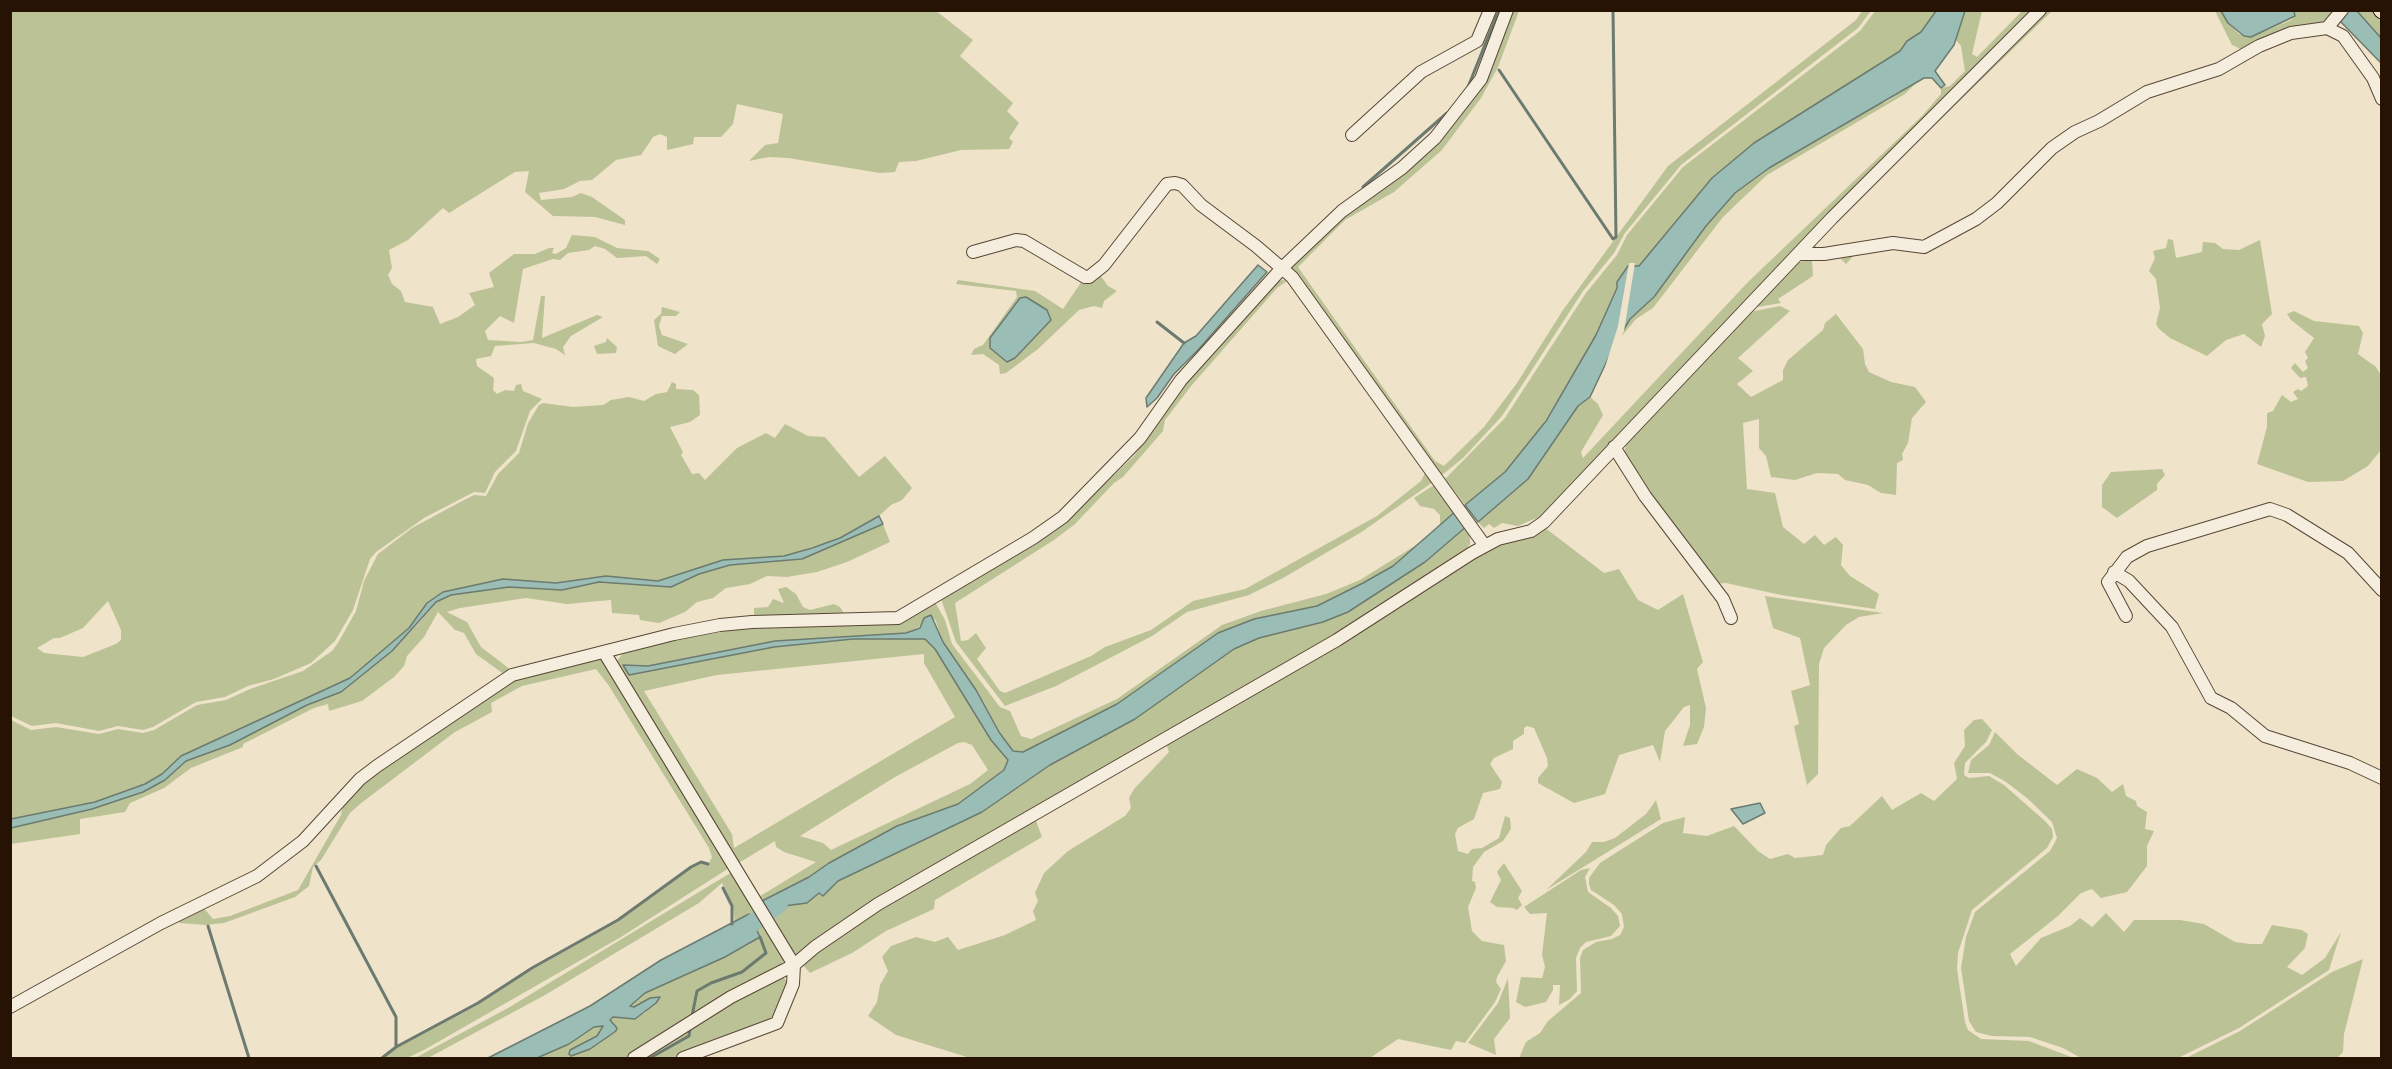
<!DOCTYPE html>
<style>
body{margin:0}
#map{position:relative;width:2392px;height:1069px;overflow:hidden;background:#efe3ca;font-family:"EB Garamond",serif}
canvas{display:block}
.frame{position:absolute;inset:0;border:12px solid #261304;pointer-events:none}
</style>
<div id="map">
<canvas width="2392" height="1069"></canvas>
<div class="frame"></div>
</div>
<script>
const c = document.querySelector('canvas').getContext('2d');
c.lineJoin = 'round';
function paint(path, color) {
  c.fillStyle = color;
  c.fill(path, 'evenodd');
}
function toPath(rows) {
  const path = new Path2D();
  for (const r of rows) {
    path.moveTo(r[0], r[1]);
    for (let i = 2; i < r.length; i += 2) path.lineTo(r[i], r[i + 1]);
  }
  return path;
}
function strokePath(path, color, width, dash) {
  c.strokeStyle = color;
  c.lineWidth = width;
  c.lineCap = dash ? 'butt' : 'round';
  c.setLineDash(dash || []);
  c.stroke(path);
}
const green = toPath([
 [935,10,973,40,960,56,1013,103,1007,111,1019,123,1009,138,1013,142,1009,149,961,150,916,161,899,162,895,172,880,173,788,158,769,157,749,161,765,145,778,143,783,114,737,104,733,124,721,137,694,137,693,144,667,150,667,137,660,134,653,137,641,155,616,160,592,180,580,181,564,189,539,193,541,200,572,197,581,193,592,197,625,220,625,225,595,217,553,216,525,192,529,171,515,172,449,213,443,208,408,240,389,250,392,268,388,275,392,284,401,291,405,302,433,307,440,324,458,317,475,305,469,293,494,287,489,273,514,254,535,254,549,248,554,248,552,253,556,254,566,248,572,235,595,237,617,248,648,251,660,259,657,264,646,256,617,258,605,249,595,246,589,250,568,253,560,260,553,259,523,269,514,323,500,316,485,331,488,340,521,342,533,340,541,296,545,296,542,338,597,315,603,317,571,336,563,347,565,355,556,349,534,343,495,346,491,356,476,359,477,366,494,378,493,390,497,394,505,390,514,391,516,385,521,384,523,391,542,399,530,411,516,451,495,472,485,493,474,492,424,518,376,552,370,559,353,610,335,641,311,663,274,679,248,686,225,697,196,702,153,727,143,730,118,726,99,731,56,723,32,726,11,716,11,11],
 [108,601,121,630,121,640,116,644,83,657,44,653,37,648,54,638,60,638,83,628],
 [1509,11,1519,11,1498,67,1481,98,1442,150,1394,192,1345,220,1298,267,1435,461,1444,466,1484,427,1517,383,1563,310,1668,166,1856,20,1862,11,1871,11,1858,28,1681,165,1625,233,1614,253,1583,291,1502,416,1463,458,1442,475,1291,268,1351,209,1397,178,1451,125],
 [1875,11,1936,11,1921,32,1907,41,1900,51,1754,143,1712,178,1639,266,1617,288,1596,335,1534,439,1505,472,1465,505,1445,479,1505,418,1586,293,1617,255,1627,235,1683,167,1860,31],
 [1965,11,1982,11,1972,54,1977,57,2022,11,2035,11,1541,516,1518,526,1502,523,1494,528,1489,524,1484,528,1478,522,1528,479,1578,406,1590,397,1598,404,1603,415,1581,452,1583,458,1748,282,1922,116,1941,94,1941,88,1950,86,1965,71,1961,46,1955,39],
 [2045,11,2052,11,1837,220,1815,244,1818,252,1807,250],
 [2215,11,2221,11,2228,23,2239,34,2251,37,2291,20,2295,16,2294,11,2329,11,2333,14,2321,23,2276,32,2241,49,2232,45],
 [2357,11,2376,11,2381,16,2381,38],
 [1917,82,1905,94,1767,175,1723,217,1653,308,1636,319,1615,344,1630,319,1654,297,1706,226,1735,193,1769,168,1833,132,1870,107,1886,102],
 [2168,239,2173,240,2176,258,2202,252,2203,242,2215,243,2223,249,2239,250,2260,240,2272,314,2262,324,2265,336,2261,347,2244,334,2226,340,2207,356,2170,338,2159,329,2156,324,2160,308,2156,279,2149,271,2155,258,2153,251,2166,248],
 [1858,251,1846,264,1838,256,1812,261,1813,276,1778,299,1781,303,1751,308,1799,262],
 [1100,275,1108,286,1117,291,1104,301,1102,308,1094,306,1079,310,1038,349,1006,373,1000,374,999,365,983,354,971,355,974,349,983,345,1017,297,1016,291,956,284,958,280,1035,291,1063,309,1082,281],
 [1283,280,1287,281,1277,288,1192,385,1165,420,1163,431,1123,477,1114,483,1075,524,1054,540,955,603,961,641,968,640,976,633,986,648,977,659,1000,691,1005,693,1091,656,1105,647,1151,630,1193,601,1245,589,1256,583,1377,516,1421,481,1425,473,1433,482,1360,533,1283,578,1249,595,1187,612,1152,636,1056,686,1005,706,956,642,941,599,1062,524,1134,456,1184,383,1277,281],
 [1780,306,1790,311,1738,358,1753,371,1737,384,1751,397,1783,380,1783,370,1788,360,1823,330,1825,323,1836,314,1863,349,1865,364,1869,372,1891,382,1915,387,1926,402,1912,418,1908,443,1902,454,1903,460,1897,463,1896,495,1881,493,1868,485,1845,480,1838,474,1817,473,1795,480,1771,477,1766,456,1759,448,1759,419,1743,423,1747,489,1775,493,1783,527,1804,544,1815,535,1824,545,1836,537,1843,545,1841,565,1850,576,1879,594,1875,609,1781,595,1726,583,1712,584,1623,455,1629,436,1689,378,1745,313],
 [662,307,680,312,676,316,662,316,659,326,662,335,688,344,675,354,658,346,654,320,661,314],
 [2294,311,2314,321,2359,326,2363,333,2358,354,2376,367,2381,375,2381,450,2368,466,2343,481,2308,482,2257,464,2267,427,2267,413,2273,411,2282,395,2291,402,2298,399,2293,392,2298,389,2301,391,2308,386,2306,377,2300,378,2291,368,2295,363,2303,372,2308,368,2305,361,2308,358,2305,352,2314,338,2291,320,2287,314],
 [607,338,617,347,616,353,597,354,594,346,606,342],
 [672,382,676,384,676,389,693,390,699,395,700,415,690,422,670,427,683,452,681,455,692,474,699,473,705,480,737,448,766,433,775,438,785,424,808,436,825,437,859,477,885,456,912,488,902,500,891,505,879,516,840,538,784,556,723,560,658,581,606,576,556,583,503,579,443,593,427,603,409,628,350,678,181,756,162,774,145,784,95,802,11,819,11,720,31,730,56,727,99,734,118,729,143,733,154,730,197,705,226,700,250,689,303,671,332,651,338,643,356,611,364,581,378,554,412,528,464,500,474,495,486,496,498,474,519,453,528,423,539,405,543,403,573,407,603,405,611,400,629,397,644,401,656,394,667,392],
 [2162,469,2165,475,2157,484,2157,490,2117,518,2102,507,2102,485,2111,472],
 [1434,485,1456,511,1440,525,1440,515,1434,509,1420,506,1414,498],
 [883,524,890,542,847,562,817,572,787,577,767,576,750,584,726,588,713,598,697,602,685,612,659,623,640,620,639,615,612,613,611,600,567,604,526,598,460,608,447,612,467,622,481,647,511,670,505,675,476,654,464,633,455,630,438,612,424,637,407,656,404,666,394,677,362,701,329,711,328,704,314,708,243,744,243,747,191,768,164,788,130,803,125,812,80,819,80,834,11,844,11,828,76,813,143,792,165,780,186,761,230,745,307,705,341,692,417,625,436,602,451,595,509,587,552,590,599,582,671,587,699,574,730,565,802,559],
 [1467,526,1470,536,1470,544,1467,548,1426,579,1373,613,797,955,793,955,770,919,784,906,807,903,814,894,827,891,838,881,982,812,1050,765,1135,719,1234,649,1259,638,1323,622,1348,612,1425,562],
 [1544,527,1604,573,1619,569,1638,600,1658,610,1683,594,1703,662,1697,669,1706,708,1704,727,1697,744,1683,746,1690,725,1690,705,1684,707,1665,731,1660,762,1653,745,1619,755,1605,794,1574,803,1538,783,1538,778,1548,766,1547,758,1534,728,1527,726,1524,728,1524,734,1513,741,1513,749,1494,758,1490,764,1502,782,1500,789,1483,793,1474,819,1458,828,1455,834,1458,851,1468,854,1472,849,1482,848,1499,838,1505,816,1510,818,1511,829,1503,841,1484,852,1473,867,1472,881,1475,882,1476,888,1468,907,1472,931,1482,941,1504,945,1506,961,1497,977,1496,982,1501,989,1495,1002,1465,1043,1456,1041,1451,1050,1398,1039,1370,1058,970,1058,896,1035,868,1016,877,1002,880,985,888,971,882,957,891,946,916,937,935,942,948,937,958,950,1005,935,1036,920,1033,911,1038,901,1035,893,1044,873,1068,851,1125,816,1131,808,1129,798,1134,789,1169,752,1165,740,1475,554],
 [1421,542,1393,566,1331,600,1317,606,1254,619,1218,633,1117,704,1024,752,1013,751,999,732,976,690,943,642,935,619,906,633,775,641,648,666,623,665,629,675,774,647,853,639,925,639,935,649,991,740,1008,760,1004,770,958,804,897,826,829,863,809,877,760,902,757,898,816,862,784,852,776,847,775,841,737,864,617,661,624,652,661,642,747,628,872,623,935,602,945,620,952,644,1000,707,1010,711,1021,736,1031,739,1117,699,1222,625,1261,611,1326,594,1360,580],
 [924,654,924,663,955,717,734,848,732,834,644,691,717,675],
 [964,742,972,745,988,770,970,784,831,850,823,843,800,836,895,777,958,743],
 [786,587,796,594,803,607,810,610,834,604,840,607,845,615,754,617,754,608,768,607,773,599,784,603,778,589],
 [1765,596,1883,613,1859,617,1846,625,1824,648,1819,664,1818,774,1807,785,1794,726,1799,724,1791,691,1810,685,1800,638,1773,628],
 [599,657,606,664,729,868,621,937,424,1050,407,1058,384,1058,396,1048,479,1004,512,981,619,921,691,868,701,863,708,865,712,857,709,848,609,686,596,669,522,686,491,703,492,712,455,732,360,804,350,813,321,860,313,867,309,886,295,897,224,923,206,925,180,923,176,919,202,906,213,919,230,916,298,890,341,815,344,801,362,781,513,678],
 [1982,719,1992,730,1986,742,1965,763,1964,775,1969,778,1989,776,2004,785,2045,821,2052,829,2053,837,2047,848,1972,910,1958,953,1957,969,1965,1022,1968,1030,1981,1039,2029,1041,2074,1058,1519,1058,1526,1042,1540,1033,1548,1021,1581,993,1580,958,1583,950,1596,942,1612,939,1620,935,1624,927,1622,914,1614,905,1591,890,1589,884,1589,878,1600,863,1663,823,1685,817,1683,833,1707,836,1734,826,1758,851,1770,859,1788,854,1795,858,1823,855,1826,845,1841,828,1850,826,1882,796,1892,810,1921,793,1934,801,1957,779,1954,763,1965,746,1964,730,1974,720],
 [1995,732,2017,754,2057,785,2077,769,2097,778,2112,792,2123,784,2126,796,2136,801,2137,806,2147,812,2145,829,2154,831,2147,846,2147,866,2127,892,2101,898,2092,889,2081,893,2058,916,2010,954,2016,966,2041,938,2070,926,2080,918,2092,927,2106,913,2124,932,2134,920,2180,920,2204,924,2235,942,2250,944,2262,944,2272,925,2302,930,2308,934,2305,948,2287,967,2302,975,2325,958,2341,932,2329,970,2239,1028,2178,1058,2081,1058,2063,1048,2030,1037,1992,1036,1976,1032,1969,1021,1961,968,1966,937,1975,912,2050,851,2057,838,2052,822,2027,798,2006,782,1990,773,1968,773,1971,760,1989,745],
 [1656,800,1661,819,1546,890,1586,852,1592,842,1604,842,1615,838,1646,814],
 [1035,818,1042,837,935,900,934,909,886,931,852,953,810,973,803,965,819,949,878,907],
 [1504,863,1522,891,1518,898,1522,905,1517,910,1513,908,1497,907,1490,902,1501,880,1497,872],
 [1590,868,1585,877,1588,892,1611,908,1618,916,1620,926,1611,936,1586,942,1580,948,1576,958,1577,991,1570,999,1559,1005,1560,985,1553,985,1553,990,1546,1002,1525,1007,1516,1002,1521,977,1542,978,1545,967,1542,955,1547,913,1530,914,1524,907,1581,870],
 [732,872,784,959,781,965,628,1058,537,1058,594,1027,603,1026,597,1036,570,1050,571,1056,590,1049,611,1024,610,1020,613,1017,635,1019,646,1012,650,998,634,1007,630,1006,645,993,750,944,749,914,735,922,733,906,722,883,699,903,545,995,428,1058,415,1058,508,1008],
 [2363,959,2344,1034,2343,1052,2337,1058,2186,1058,2240,1031,2332,972],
 [782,977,786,980,786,986,774,1019,674,1058,638,1058,695,1027,731,1002],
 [1508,978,1510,1018,1494,1039,1496,1055,1468,1043,1498,1003]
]);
const water = toPath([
 [1936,11,1965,11,1954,45,1935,71,1945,85,1941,88,1932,78,1924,78,1769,168,1735,193,1706,226,1654,297,1630,319,1615,344,1590,397,1578,406,1528,479,1478,522,1465,505,1505,472,1546,421,1596,335,1617,288,1617,282,1628,266,1639,266,1712,178,1754,143,1900,51,1907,41,1921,32,1936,11],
 [2221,11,2294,11,2295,16,2251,37,2244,36,2228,23,2221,11],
 [2348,11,2357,11,2381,38,2381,63,2338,19,2348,11],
 [1258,265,1267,272,1198,350,1174,374,1157,398,1147,407,1146,398,1184,343,1196,336,1258,265],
 [1026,297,1047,310,1051,320,1015,358,1007,362,990,348,990,338,1020,298,1026,297],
 [1456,511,1467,526,1425,562,1348,612,1323,622,1259,638,1234,649,1135,719,1050,765,982,812,838,881,823,896,819,893,807,903,784,906,770,919,760,902,809,877,829,863,897,826,958,804,1004,770,1008,760,991,740,935,649,925,639,853,639,774,647,629,675,623,665,648,666,775,641,906,633,920,628,924,618,931,615,943,642,976,690,999,732,1013,751,1023,752,1117,704,1218,633,1254,619,1317,606,1363,583,1393,566,1456,511],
 [879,516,883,524,802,559,730,565,699,574,671,587,599,582,562,590,509,587,451,595,436,602,392,651,341,692,307,705,230,745,186,761,165,780,143,792,92,809,11,828,11,819,95,802,145,784,162,774,181,756,350,678,409,628,427,603,443,592,503,579,556,583,606,576,658,581,723,560,784,556,812,548,840,538,879,516],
 [1760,803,1765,813,1743,824,1731,809,1760,803],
 [749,914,760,937,725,957,645,993,630,1006,634,1007,650,998,660,997,656,1003,635,1019,613,1017,610,1020,617,1028,616,1031,590,1049,571,1056,569,1054,570,1050,597,1036,603,1026,594,1027,569,1044,537,1058,488,1058,590,1006,661,960,749,914]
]);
const pier = toPath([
 [1629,263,1635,263,1624,331,1601,380,1618,326]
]);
const stream = toPath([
 [1499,70,1613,239,1616,237,1613,10],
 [1468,87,1499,10],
 [1363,187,1447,113],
 [1157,322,1184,343],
 [316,866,396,1017,396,1047],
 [723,888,732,906,732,924],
 [208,926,249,1058],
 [692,1016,697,991,711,983,742,972,766,953,760,937],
 [382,1058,396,1047,478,1003,532,968,618,920,691,867,701,862,708,864],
 [650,1058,689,1036,690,1028]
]);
const river = toPath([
 [733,937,779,904]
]);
const minor = toPath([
 [2327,28,2342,10],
 [1352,135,1421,72,1477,41,1490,10],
 [973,252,1016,240,1024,241,1085,277,1089,277,1104,265,1167,184,1175,183,1182,185,1201,205,1256,246,1292,277,1485,546],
 [1799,254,1824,254,1893,243,1924,247,1976,219,1997,203,2052,148,2075,132,2099,121,2147,92,2219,69,2259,46,2291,33,2327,28,2343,36,2373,78,2382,99],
 [1614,447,1645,496,1723,599,1731,618],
 [2114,572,2129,581,2172,627,2211,698,2231,708,2265,736,2350,763,2382,778],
 [2126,616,2108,582,2127,557,2147,546,2270,509,2287,515,2348,553,2382,590],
 [604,652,794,965,793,984,777,1023,683,1058],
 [10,1007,161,923,257,876,303,841,360,779,377,766,512,675,674,634,720,625,752,622,898,618,1033,538,1063,517,1140,438,1181,380,1283,267,1342,211,1402,168,1435,138,1481,79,1507,10],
 [634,1058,731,997,794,965,815,947,878,904,1337,640,1472,553,1498,539,1531,531,1544,522,1832,218,2040,10]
]);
const major = toPath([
 [2381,10,2382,11]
]);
paint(green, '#bbc396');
paint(water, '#9abeb6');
strokePath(water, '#6c7a6f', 1.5);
paint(pier, '#efe3ca');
strokePath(stream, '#6c7a6f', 3);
strokePath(river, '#9abeb6', 18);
strokePath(minor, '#584736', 14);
strokePath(major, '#261304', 17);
strokePath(minor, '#f5eddd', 12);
strokePath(major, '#efe3ca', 15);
</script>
